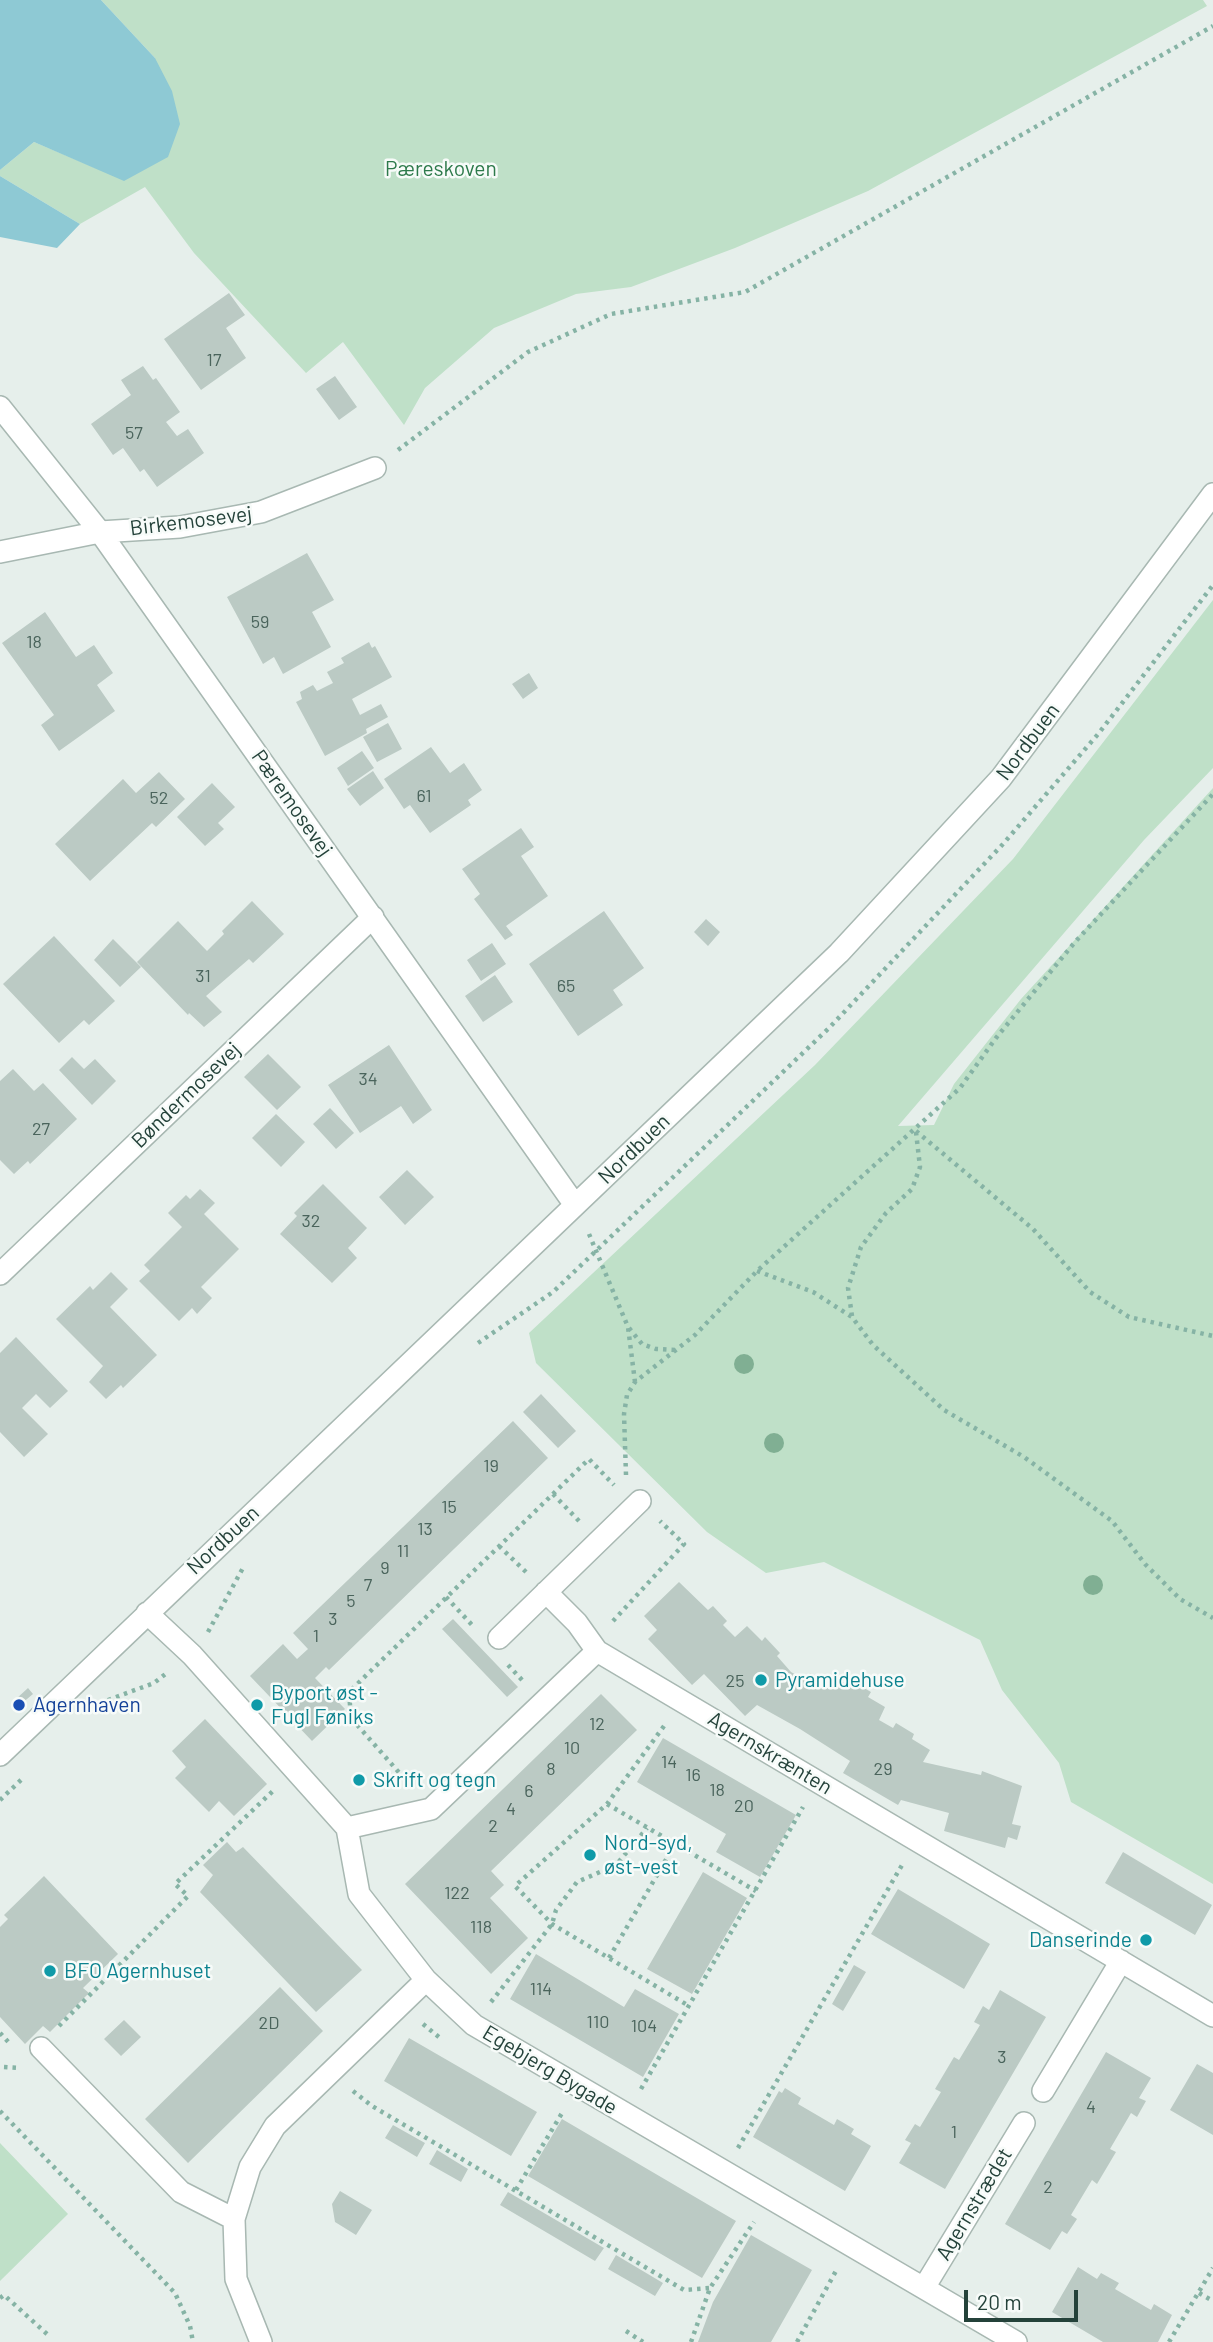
<!DOCTYPE html>
<meta charset="utf-8">
<style>
body{margin:0}
#map{position:relative;width:1213px;height:2342px;overflow:hidden;background:#e6efeb;font-family:Barlow,sans-serif}
canvas{display:block}
.scale{position:absolute;left:964px;top:2290px;width:114px;height:32px;box-sizing:border-box;border:4px solid #24423a;border-top:0;padding-left:9px;font-size:21px;line-height:24px;white-space:nowrap;color:#24423a;-webkit-text-stroke:5px #f7fbf9;paint-order:stroke}
</style>
<div id="map">
<canvas width="1213" height="2342"></canvas>
<div class="scale">20 m</div>
</div>
<script>
const c = document.querySelector('canvas').getContext('2d');
c.lineJoin = 'round';
function paint(path, color) {
  c.fillStyle = color;
  c.fill(path, 'evenodd');
}
function toPath(rows) {
  const path = new Path2D();
  for (const r of rows) {
    path.moveTo(r[0], r[1]);
    for (let i = 2; i < r.length; i += 2) path.lineTo(r[i], r[i + 1]);
  }
  return path;
}
function strokePath(path, color, width, dash) {
  c.strokeStyle = color;
  c.lineWidth = width;
  c.lineCap = dash ? 'butt' : 'round';
  c.setLineDash(dash || []);
  c.stroke(path);
}
function drawText(font, color, halo, rows, align = 'center') {
  c.font = font + ' Barlow,sans-serif';
  c.lineWidth = 5;
  c.setLineDash([]);
  c.textBaseline = 'middle';
  c.strokeStyle = halo;
  c.fillStyle = color;
  for (const [text, x, y, turn = 0] of rows) {
    c.save();
    c.translate(x, y);
    c.rotate((+turn || 0) * Math.PI / 180);
    c.textAlign = isNaN(turn) ? turn : align;
    if (halo) c.strokeText(text, 0, 0);
    c.fillText(text, 0, 0);
    c.restore();
  }
}
const green = toPath([
 [101,0,1203,0,1207,6,868,191,735,248,631,287,576,294,494,328,425,388,404,425,343,342,306,373,194,253,145,187,80,224,0,176,0,170,34,142,124,180,155,58],
 [1213,600,1213,768,1144,840,898,1126,934,1125,954,1084,1021,999,1213,788,1213,1884,1071,1802,1059,1763,1002,1690,980,1640,824,1562,766,1573,707,1532,536,1363,529,1333,815,1065,1013,859],
 [0,2143,68,2214,0,2281]
]);
const water = toPath([
 [0,0,101,0,155,58,172,91,180,124,168,157,124,181,34,142,0,170],
 [0,176,80,224,57,248,0,237]
]);
const building = toPath([
 [229,293,245,315,226,328,246,358,201,390,164,339],
 [143,366,153,380,156,378,180,412,166,422,177,436,188,429,204,453,157,487,144,469,140,472,123,448,113,455,91,424,131,395,121,380],
 [335,376,357,407,339,420,316,389],
 [307,553,334,600,312,612,331,647,283,674,274,657,263,664,227,597],
 [45,612,76,657,94,645,113,673,97,685,115,711,59,751,41,725,54,715,2,643],
 [369,642,372,648,375,646,392,677,352,699,360,715,381,704,388,717,366,729,367,733,325,756,296,702,302,699,300,692,313,685,317,691,333,683,327,672,344,663,341,658],
 [529,673,538,688,523,699,512,684],
 [388,723,402,749,377,762,363,737],
 [431,747,450,773,464,763,482,790,468,800,471,805,430,833,410,805,404,809,384,779],
 [362,751,374,768,348,786,337,768],
 [373,771,384,788,360,806,347,789],
 [159,772,185,799,156,827,152,823,90,881,55,844,123,779,136,793],
 [212,783,235,807,218,823,224,829,205,846,177,817],
 [521,828,534,847,521,856,548,896,506,926,513,935,505,940,474,899,480,894,462,869],
 [252,901,284,934,253,963,249,959,206,996,222,1012,204,1027,189,1013,188,1015,137,962,178,921,207,951,224,934,222,931],
 [604,911,644,968,613,990,623,1005,578,1036,529,964],
 [706,919,720,932,708,946,694,932],
 [54,936,115,1001,89,1025,84,1020,59,1043,3,984],
 [113,939,141,967,120,987,94,960],
 [492,943,506,964,481,981,467,960],
 [495,975,513,1002,483,1022,465,996],
 [389,1045,432,1110,413,1124,401,1106,360,1133,328,1085],
 [268,1054,301,1087,277,1110,244,1077],
 [72,1057,84,1069,95,1059,116,1081,92,1105,59,1070],
 [13,1069,34,1091,43,1083,77,1119,30,1164,28,1161,14,1174,0,1160,0,1081],
 [330,1108,354,1133,336,1149,313,1124],
 [276,1114,305,1142,281,1167,252,1138],
 [407,1170,434,1197,405,1225,379,1197],
 [323,1184,367,1228,348,1248,357,1258,332,1283,280,1234,297,1216,294,1213],
 [200,1189,215,1203,204,1214,239,1249,201,1287,212,1298,197,1314,192,1308,179,1321,139,1281,150,1271,144,1265,182,1227,168,1213,186,1195,190,1199],
 [111,1272,128,1289,110,1307,157,1355,123,1388,121,1385,106,1399,89,1382,103,1366,56,1319,90,1286,93,1290],
 [16,1337,68,1391,50,1408,36,1394,22,1408,48,1434,24,1457,0,1432,0,1353],
 [541,1394,576,1431,558,1448,523,1412],
 [513,1421,548,1458,329,1670,326,1667,315,1678,345,1709,312,1741,250,1676,283,1644,297,1659,308,1649,293,1633],
 [679,1582,708,1610,713,1606,727,1621,723,1625,735,1637,747,1626,762,1641,765,1637,780,1653,777,1656,791,1672,805,1680,810,1673,826,1683,831,1675,849,1686,852,1681,871,1692,868,1697,885,1707,879,1720,893,1728,896,1723,914,1734,912,1739,930,1750,923,1762,981,1775,982,1771,1022,1786,1012,1824,1021,1826,1017,1840,1008,1837,1005,1848,944,1831,949,1813,901,1800,898,1805,843,1773,850,1761,800,1729,757,1705,745,1716,704,1674,692,1685,648,1639,657,1630,644,1616],
 [453,1619,518,1687,507,1697,442,1629],
 [28,1688,33,1694,21,1704,16,1699],
 [601,1694,637,1730,491,1871,504,1885,490,1898,528,1938,491,1974,405,1884],
 [205,1719,267,1784,234,1816,219,1801,209,1812,175,1778,186,1767,172,1751],
 [663,1738,796,1815,760,1877,716,1852,726,1834,637,1782],
 [227,1842,236,1852,243,1847,362,1970,316,2012,200,1892,213,1875,203,1865],
 [1123,1852,1212,1905,1195,1935,1105,1883],
 [703,1872,747,1898,692,1994,647,1969],
 [44,1876,118,1954,83,1988,89,1993,50,2032,43,2026,25,2044,0,2017,0,1927,8,1919,4,1915],
 [898,1889,990,1944,964,1989,871,1934],
 [536,1954,624,2007,635,1989,679,2014,643,2077,510,1999],
 [854,1965,866,1972,843,2011,832,2004],
 [280,1987,323,2031,188,2163,145,2119],
 [1000,1990,1046,2017,945,2189,899,2163,911,2143,905,2140,915,2124,920,2127,941,2092,935,2089,954,2057,959,2060,980,2025,974,2022,983,2006,989,2010],
 [124,2020,141,2037,121,2056,104,2039],
 [409,2038,537,2112,511,2156,384,2081],
 [1106,2052,1151,2078,1139,2098,1146,2101,1137,2117,1131,2113,1110,2149,1116,2152,1097,2184,1092,2180,1071,2215,1077,2219,1067,2234,1062,2231,1050,2250,1005,2224],
 [1197,2064,1213,2073,1213,2135,1170,2110],
 [785,2088,801,2098,798,2104,834,2125,837,2119,854,2129,851,2134,871,2146,845,2191,753,2137,779,2091,782,2093],
 [562,2119,736,2221,702,2278,528,2176],
 [393,2125,425,2143,417,2157,385,2138],
 [437,2150,468,2169,461,2182,429,2164],
 [340,2191,372,2210,356,2235,335,2222,332,2204],
 [508,2192,604,2248,595,2261,500,2205],
 [751,2235,812,2270,771,2342,698,2342,713,2302],
 [616,2255,663,2283,655,2296,608,2269],
 [1078,2267,1097,2279,1101,2273,1119,2283,1115,2289,1151,2310,1154,2304,1172,2315,1158,2342,1103,2342,1052,2312]
]);
const path = toPath([
 [398,450,528,352,611,314,745,292,1213,26],
 [916,1131,1033,1229,1090,1292,1129,1317,1213,1336],
 [589,1234,628,1327,635,1382],
 [757,1271,813,1292,852,1317,873,1345,944,1410,1024,1457,1112,1521,1145,1564,1180,1599,1213,1618],
 [852,1316,848,1288,861,1247,886,1213,912,1189,920,1167,916,1132],
 [629,1328,642,1344,656,1349,675,1350],
 [478,1343,553,1292,830,1027,1003,844,1099,733,1213,585],
 [626,1475,624,1414,627,1395,635,1382,695,1335,757,1271,960,1088,996,1038,1075,942,1213,794],
 [553,1494,579,1521],
 [499,1546,526,1572],
 [446,1597,474,1627],
 [613,1621,684,1544,660,1521],
 [208,1632,244,1566],
 [508,1665,523,1681],
 [100,1703,154,1683,168,1672],
 [664,1726,607,1804,515,1886,552,1924,689,2006],
 [410,1785,351,1718,349,1692,589,1459,614,1485],
 [0,1800,21,1780],
 [607,1804,756,1891],
 [609,1958,675,1844],
 [491,2002,552,1924,556,1910,577,1882,616,1865,647,1828],
 [423,2024,440,2038],
 [59,2026,188,1896,175,1884,274,1790],
 [0,2033,11,2045],
 [4,2067,20,2068],
 [641,2089,803,1807],
 [353,2091,372,2106,684,2290,710,2288],
 [0,2111,175,2293,190,2326,193,2342],
 [738,2148,902,1865],
 [516,2190,562,2113],
 [1199,2293,1213,2301],
 [0,2298,4,2295,47,2334],
 [626,2331,643,2342],
 [691,2342,710,2288,754,2222],
 [797,2342,837,2269],
 [1169,2342,1213,2268]
]);
const minor = toPath([
 [0,407,100,532,575,1205],
 [0,552,100,532,180,527,261,512,375,468],
 [0,1274,373,917],
 [546,1592,577,1623,597,1651],
 [147,1613,192,1655,347,1828,359,1894,426,1980,474,2025,1016,2342],
 [499,1638,640,1501],
 [0,1755,839,953,1001,778,1213,494],
 [347,1828,431,1809,597,1651,1213,2016],
 [41,2048,181,2192,234,2219],
 [1043,2091,1121,1961],
 [925,2286,1024,2123],
 [261,2342,236,2279,234,2219,250,2167,275,2126,426,1980]
]);
const trees = [
 [744,1364],
 [774,1443],
 [1093,1585]
];
const markers = [
 [761,1680,7,"#0f9aa8"],
 [19,1705,7,"#1a4fb4"],
 [257,1705,7,"#0f9aa8"],
 [359,1780,7,"#0f9aa8"],
 [590,1855,7,"#0f9aa8"],
 [1146,1940,7,"#0f9aa8"],
 [50,1971,7,"#0f9aa8"]
];
const numberNames = [
 ["17",214,360],
 ["57",134,433],
 ["59",260,622],
 ["18",34,642],
 ["61",424,796],
 ["52",159,798],
 ["31",203,976],
 ["65",566,986],
 ["34",368,1079],
 ["27",41,1129],
 ["32",311,1221],
 ["19",491,1466],
 ["15",449,1507],
 ["13",425,1529],
 ["11",403,1551],
 ["9",385,1568],
 ["7",368,1585],
 ["5",351,1601],
 ["3",333,1619],
 ["1",316,1636],
 ["25",735,1681],
 ["12",597,1724],
 ["10",572,1748],
 ["14",669,1762],
 ["8",551,1769],
 ["29",883,1769],
 ["16",693,1775],
 ["18",717,1790],
 ["6",529,1791],
 ["20",744,1806],
 ["4",511,1809],
 ["2",493,1826],
 ["122",457,1893],
 ["118",481,1927],
 ["114",541,1989],
 ["110",598,2022],
 ["2D",269,2023],
 ["104",644,2026],
 ["3",1002,2057],
 ["4",1091,2107],
 ["1",954,2132],
 ["2",1048,2187]
];
const parkNames = [
 ["Pæreskoven",441,169]
];
const streetNames = [
 ["Birkemosevej",191,521,-7],
 ["Nordbuen",1028,742,-53],
 ["Pæremosevej",292,803,55],
 ["Bøndermosevej",186,1095,-44],
 ["Nordbuen",634,1149,-44],
 ["Nordbuen",223,1540,-43],
 ["Agernskrænten",770,1753,31],
 ["Egebjerg Bygade",550,2070,31],
 ["Agernstrædet",974,2204,-59]
];
const cultureNames = [
 ["Pyramidehuse",775,1680],
 ["Byport øst -",271,1693],
 ["Fugl Føniks",271,1717],
 ["Skrift og tegn",373,1780],
 ["Nord-syd,",604,1843],
 ["øst-vest",604,1867],
 ["Danserinde",1132,1940,"right"],
 ["BFO Agernhuset",64,1971]
];
const transitNames = [
 ["Agernhaven",33,1705]
];
paint(green, '#bfe0c8');
paint(water, '#8ec9d4');
paint(building, '#bbcac4');
strokePath(minor, '#a8b8b2', 24);
strokePath(path, '#86b3a5', 4.5, [3.5, 5]);
strokePath(minor, '#fff', 21);
c.fillStyle = '#80af93';
for (const [x, y] of trees) {
  c.beginPath();
  c.arc(x, y, 10, 0, 2 * Math.PI);
  c.fill();
}
for (const [x, y, r, color] of markers) {
  const dot = new Path2D();
  dot.arc(x, y, r, 0, 2 * Math.PI);
  c.fillStyle = color;
  c.fill(dot);
  strokePath(dot, '#f7fbf9', 2.5);
}
drawText('18px', '#4a645c', null, numberNames);
drawText('21px', '#2d7a4b', '#f7fbf9', parkNames);
drawText('21px', '#24423a', '#f7fbf9', streetNames);
drawText('21px', '#0d838f', '#f7fbf9', cultureNames, 'left');
drawText('21px', '#164399', '#f7fbf9', transitNames, 'left');
</script>
